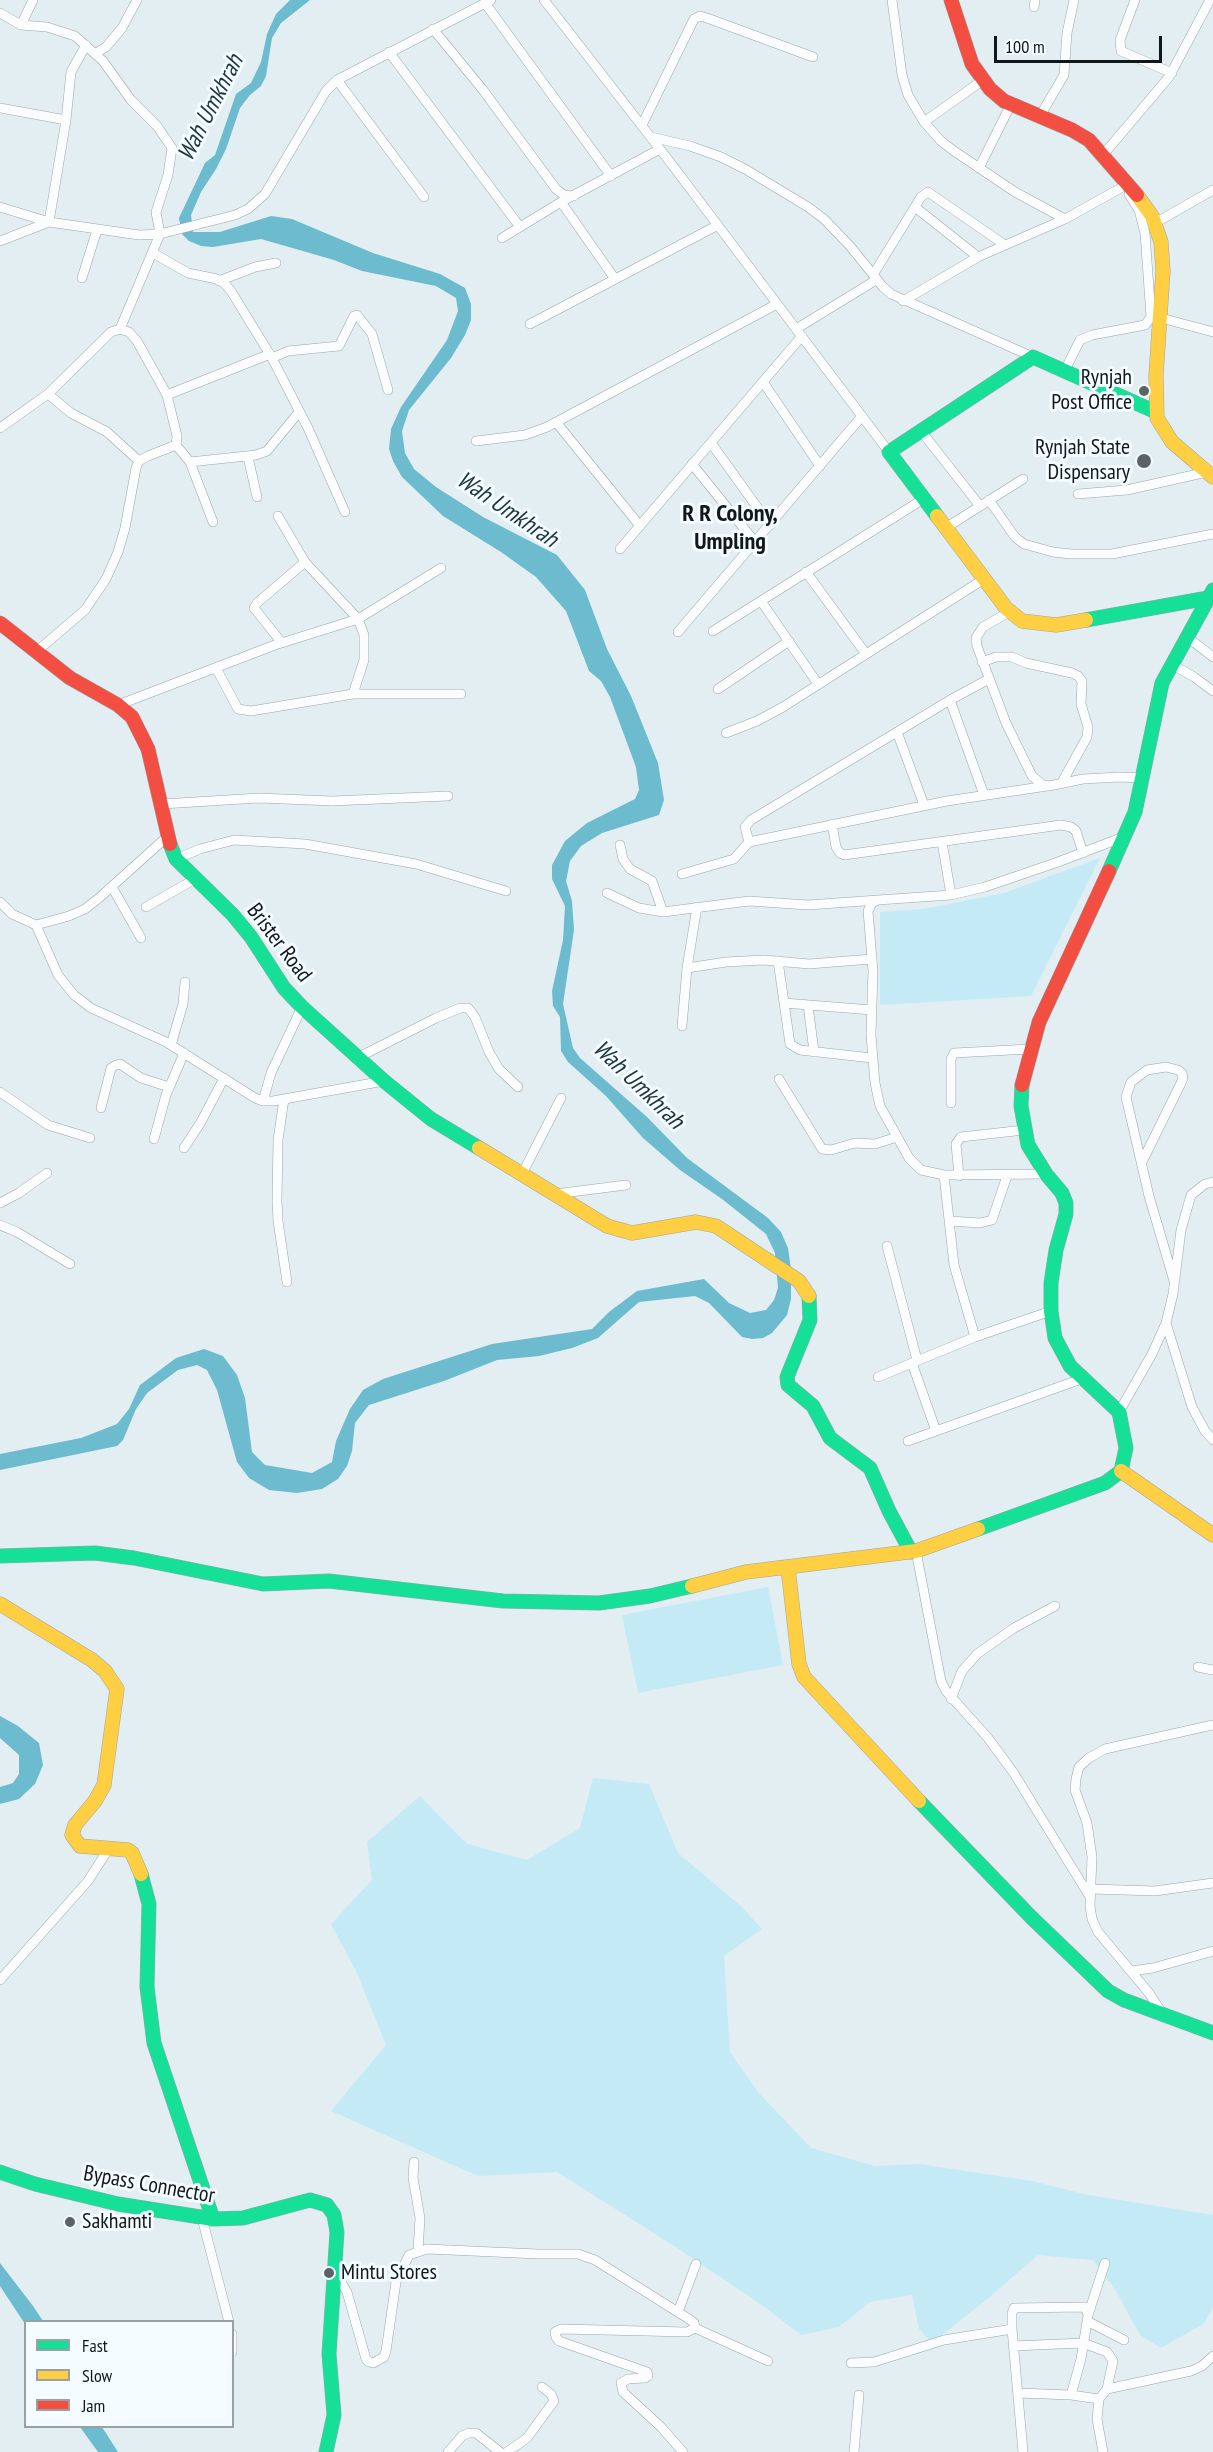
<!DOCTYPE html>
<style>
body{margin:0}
#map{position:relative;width:1213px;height:2452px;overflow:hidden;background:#e2eef2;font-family:"PT Sans Narrow",sans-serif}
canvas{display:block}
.legend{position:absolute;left:24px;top:2320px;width:210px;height:108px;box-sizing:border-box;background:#f4fcff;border:2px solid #99a1a3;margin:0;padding:8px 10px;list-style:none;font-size:18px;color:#10181a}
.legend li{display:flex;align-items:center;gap:12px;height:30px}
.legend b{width:30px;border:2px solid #99a1a3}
.scale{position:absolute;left:994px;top:36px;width:168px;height:27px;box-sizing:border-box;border:3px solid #10181a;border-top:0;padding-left:8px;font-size:18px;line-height:21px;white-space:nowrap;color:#10181a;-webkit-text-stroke:4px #f4fcff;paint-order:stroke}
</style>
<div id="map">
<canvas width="1213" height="2452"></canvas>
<ul class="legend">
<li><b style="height:8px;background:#16e098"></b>Fast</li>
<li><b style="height:8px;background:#ffcf43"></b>Slow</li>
<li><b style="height:8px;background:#f24e42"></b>Jam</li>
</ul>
<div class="scale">100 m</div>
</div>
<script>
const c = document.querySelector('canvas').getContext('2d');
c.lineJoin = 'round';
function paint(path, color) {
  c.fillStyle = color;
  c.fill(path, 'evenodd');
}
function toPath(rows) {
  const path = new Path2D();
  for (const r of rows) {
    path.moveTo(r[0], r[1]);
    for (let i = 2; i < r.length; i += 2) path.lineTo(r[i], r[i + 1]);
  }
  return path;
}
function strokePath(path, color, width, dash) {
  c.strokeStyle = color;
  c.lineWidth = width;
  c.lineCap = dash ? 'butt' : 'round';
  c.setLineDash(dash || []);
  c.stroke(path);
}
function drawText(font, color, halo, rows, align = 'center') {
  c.font = font + ' "PT Sans Narrow",sans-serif';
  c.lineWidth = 6;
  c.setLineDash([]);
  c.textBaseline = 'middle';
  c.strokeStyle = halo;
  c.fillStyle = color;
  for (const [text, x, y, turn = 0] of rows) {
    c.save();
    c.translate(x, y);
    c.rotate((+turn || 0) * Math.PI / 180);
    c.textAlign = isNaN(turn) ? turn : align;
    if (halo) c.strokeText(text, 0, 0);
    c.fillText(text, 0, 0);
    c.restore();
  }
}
const green = toPath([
 [1100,858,1031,996,880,1005,880,912,924,909,1004,893],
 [768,1587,783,1665,638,1693,622,1615],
 [593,1778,649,1784,678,1853,742,1907,762,1929,724,1956,730,2052,758,2092,811,2148,875,2166,919,2164,1032,2181,1088,2195,1213,2215,1213,2308,1203,2324,1161,2348,1140,2335,1116,2291,1093,2260,1038,2255,986,2300,932,2343,919,2329,912,2295,870,2302,839,2327,801,2335,762,2305,679,2249,557,2172,478,2176,331,2111,386,2045,357,1973,331,1924,372,1880,367,1842,420,1796,467,1844,527,1860,580,1828]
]);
const water = toPath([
 [290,0,310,0,281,23,272,38,266,76,261,86,250,95,240,108,226,149,216,169,201,192,191,215,193,232,220,232,271,216,292,219,373,253,440,274,465,288,471,304,471,320,465,335,451,358,409,410,402,431,405,453,414,469,436,487,483,517,557,555,585,590,607,649,631,696,658,763,664,800,659,815,602,833,581,846,570,861,566,881,572,901,574,930,563,1004,573,1048,580,1058,647,1117,687,1158,768,1218,781,1232,788,1248,791,1269,791,1299,787,1315,772,1333,763,1338,752,1339,742,1337,709,1303,695,1296,639,1302,598,1338,572,1348,539,1356,497,1360,444,1381,369,1405,355,1423,352,1451,347,1466,338,1479,322,1489,297,1493,269,1490,249,1478,237,1462,217,1390,207,1370,197,1365,178,1370,147,1393,136,1409,123,1440,117,1446,0,1470,0,1454,81,1438,117,1424,129,1409,140,1385,176,1358,204,1349,223,1356,237,1375,245,1398,252,1452,265,1465,312,1473,332,1462,336,1441,350,1409,363,1390,383,1379,492,1344,592,1329,609,1312,637,1291,704,1279,729,1303,750,1313,766,1310,774,1300,778,1288,775,1253,766,1234,722,1199,680,1170,643,1138,606,1096,568,1062,561,1051,560,1017,553,1006,552,991,563,940,565,906,552,879,552,865,565,841,587,823,635,799,639,790,636,767,610,697,601,681,589,671,566,611,536,577,501,552,443,516,402,477,393,461,389,449,391,429,401,407,447,340,458,311,456,298,436,286,362,271,334,260,261,239,213,247,201,246,189,241,182,234,179,218,205,163,215,155,236,94,251,83,261,62,267,34,276,14],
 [0,1716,18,1726,39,1743,43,1765,35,1784,19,1799,0,1804,0,1787,13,1783,19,1774,19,1755,0,1738],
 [0,2263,33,2306,43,2321,26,2322,25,2324,0,2286],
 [80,2427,102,2427,118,2452,98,2452]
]);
const street = toPath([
 [544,0,673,166,889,452],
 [892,0,902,75,908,95,924,122,941,141,954,151,1015,192,1065,219],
 [1135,0,1120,40,1121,51,1172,73],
 [485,3,611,176],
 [1034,7,1035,0],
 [0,13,21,25,47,27,75,36,103,61,131,100,157,126,172,148,168,175,156,212,160,234,120,329],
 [21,25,33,0],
 [433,29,483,90,556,189,564,195,574,196],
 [389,52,520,227],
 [96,53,106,47,122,28,137,0],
 [337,80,424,197],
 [0,108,66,120],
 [1040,116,1064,75,1067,33,1074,0],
 [924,122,983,80],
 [642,125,694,19,700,16,707,18,813,57],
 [651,137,690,146,721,157,745,169,808,207,824,219,850,246,883,287,891,294,1033,357],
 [1103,155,1169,77,1210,0],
 [979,168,1011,104],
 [561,202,615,279],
 [0,207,49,222,139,235,160,234,235,215,248,209,265,194,326,91,337,80,491,0],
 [915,207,978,257],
 [1155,223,1213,190],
 [502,238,561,202,660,149],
 [0,241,49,222,66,120,71,72,86,45],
 [153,253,188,273,217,279,224,283,231,291,272,358,308,428,345,512],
 [873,275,921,197,928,192,1005,245],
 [82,278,97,230],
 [219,281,255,267,276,263],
 [903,301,978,257,1065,219,1128,184],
 [1161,318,1213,332],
 [530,324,718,225],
 [796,329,876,280],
 [272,358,288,351,339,346,354,316,357,315,372,334,388,390],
 [1064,372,1080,340,1092,335,1145,325,1151,317,1145,233,1139,210,1129,194],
 [763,382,820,466],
 [48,394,71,413,107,432,139,461],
 [167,395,270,354],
 [556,422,640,526],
 [0,428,48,394,111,332,120,329,129,332,137,341,167,395,177,436,176,445,148,456,139,461,136,468,125,528,118,552,106,579,85,610,36,652],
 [921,431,980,506],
 [476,441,525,435,547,427,777,304],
 [711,443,770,525],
 [176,445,190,462,256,455,267,451,299,412],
 [248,457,257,497],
 [190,462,213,522],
 [692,464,755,542],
 [1078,494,1127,490,1207,472],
 [989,500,1015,537,1024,544,1053,552,1071,554,1112,554,1213,534],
 [278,516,305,562,358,619,364,635,364,660,353,694],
 [947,527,1023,479],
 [620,549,802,336],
 [806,572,866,654],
 [761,601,818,684],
 [1009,612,983,627,976,638,977,646,1006,723,1032,776,1043,785,1049,786,1083,779,1119,777,1143,778],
 [713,631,925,498],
 [678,632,862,416],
 [1186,636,1213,657],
 [282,643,254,608,257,603,305,562],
 [982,662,996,657,1012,657,1026,663,1072,673,1078,676,1082,681,1081,704,1088,727,1087,737,1061,784],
 [1171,664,1194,677,1213,691],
 [216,668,238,709,251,711,353,694,461,694],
 [718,689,789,641],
 [950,700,984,795],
 [118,705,275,645,358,619,441,568],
 [897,732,924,805],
 [726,733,757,721,783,707,984,579],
 [162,804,259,798,332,801,448,796],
 [832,824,836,847,840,853,844,855,1061,825,1071,827,1076,831,1083,853],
 [749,842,947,801,1047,786],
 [942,842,951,895],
 [620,845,623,859,630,869,652,881,663,912],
 [176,859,200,849,234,840,305,844,416,864,506,891],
 [682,874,734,859,749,842,745,827,751,820,950,700,989,679],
 [112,887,141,938],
 [607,893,639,908,663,912,749,901,808,905,878,900],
 [0,902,12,914,36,925,69,916,85,909,99,898,169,835],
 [146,907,195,879],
 [36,925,58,975,74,995,91,1008,166,1042,255,1098,263,1101,273,1101,384,1081],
 [778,961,790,1044,800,1050,872,1058],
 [687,968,726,962,764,960,809,964,872,959],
 [784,1003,872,1010],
 [808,1005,814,1052],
 [682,1026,687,968,697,907],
 [171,1045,183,1004,185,982],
 [357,1058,436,1018,460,1008,468,1008,475,1017,489,1052,499,1069,518,1087],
 [779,1079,822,1149,831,1150,855,1143,875,1144,897,1137],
 [0,1092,48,1125,90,1138],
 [284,1099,278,1140,277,1201,278,1221,287,1282],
 [263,1101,271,1073,302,1007],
 [951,1103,951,1059,954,1053,1030,1049],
 [101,1108,111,1068,116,1065,120,1064,141,1078,169,1087],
 [154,1139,166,1095,184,1053],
 [184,1148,201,1122,224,1078],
 [1142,1162,1181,1083,1183,1078,1182,1073,1178,1070,1166,1067,1147,1070,1131,1082,1126,1097,1149,1196,1174,1281],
 [522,1174,561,1098],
 [1046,1174,944,1175,921,1170,909,1158,880,1106,875,1083,871,1035,873,971,868,911,872,903,878,900,951,895,985,887,1058,862,1126,836],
 [944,1175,954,1265,975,1337],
 [959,1176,956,1144,961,1137,1024,1130],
 [555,1194,626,1185],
 [0,1203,19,1193,47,1173],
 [950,1221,980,1223,992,1220,1007,1176],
 [0,1225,17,1232,70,1264],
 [887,1246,917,1360],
 [1166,1323,1192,1407,1205,1431,1213,1440],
 [912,1363,936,1431],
 [878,1377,975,1337,1051,1311],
 [1119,1412,1152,1354,1166,1323,1173,1294,1181,1230,1191,1195,1205,1184,1213,1182],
 [908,1441,1084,1378],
 [916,1551,941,1681,946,1691,988,1738,1013,1772,1090,1897],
 [1198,1667,1213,1670],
 [951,1699,962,1671,977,1654,1014,1628,1055,1606],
 [1091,1889,1155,1891,1213,1883],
 [1131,1971,1153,1968,1213,1951],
 [0,1980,88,1881,109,1848],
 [1162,2013,1149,1993,1098,1932,1092,1919,1090,1906,1092,1857,1087,1823,1075,1790,1076,1779,1079,1767,1089,1758,1105,1749,1213,1725],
 [414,2162,413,2178,420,2218,418,2251],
 [202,2218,229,2322],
 [335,2272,347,2292,366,2359,369,2362,373,2363,384,2357,386,2351,396,2282,409,2255,427,2249,538,2254,578,2254,595,2260,689,2319,694,2323,695,2328,687,2332,561,2329,555,2332,556,2337,559,2341,647,2372,648,2376,645,2378,628,2379,621,2383,623,2392,661,2427,683,2452],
 [678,2312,696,2264],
 [1088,2315,1105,2263],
 [1087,2321,1124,2340],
 [695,2328,768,2361],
 [232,2334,232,2352],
 [1013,2346,1083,2343,1107,2352,1113,2361,1107,2389],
 [851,2363,874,2362,944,2340,1012,2329],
 [1018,2393,1071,2395,1099,2399],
 [448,2452,462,2436,469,2433,476,2433,500,2452],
 [507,2452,527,2438,554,2401,551,2394,542,2387],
 [854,2452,859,2395],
 [1023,2452,1012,2329,1012,2313,1014,2308,1085,2307,1088,2315,1086,2328,1081,2359,1071,2395],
 [1103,2452,1097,2419,1099,2399,1107,2389,1191,2371,1202,2366,1213,2356]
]);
const fast = toPath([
 [937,516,889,452,1033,357,1156,412],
 [1086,620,1208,598],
 [170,844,176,859,233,915,251,937,284,988,302,1007,384,1081,431,1119,479,1148],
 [1109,871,1135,812,1162,683,1213,590],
 [809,1296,810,1320,787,1377,788,1385,813,1406,830,1438,870,1468,889,1511,911,1552],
 [978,1529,1105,1483,1121,1471,1126,1448,1119,1412,1070,1366,1055,1338,1051,1311,1051,1283,1056,1250,1066,1214,1066,1203,1062,1193,1046,1174,1028,1145,1021,1106,1022,1085],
 [0,1556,95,1553,134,1558,263,1584,329,1581,503,1601,599,1603,650,1596,692,1586],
 [919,1801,1032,1918,1108,1991,1124,2000,1213,2033],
 [141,1874,149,1904,147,1987,154,2043,213,2219],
 [0,2172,35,2184,118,2204,213,2219,243,2218,310,2200,327,2205,334,2215,337,2232,329,2354,334,2415,326,2452]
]);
const slow = toPath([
 [1137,195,1152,216,1161,242,1163,271,1156,375,1157,418,1172,442,1213,477],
 [937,516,1006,608,1022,621,1056,625,1086,620],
 [479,1148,607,1226,632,1233,696,1222,716,1226,799,1281,809,1296],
 [1121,1471,1213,1535],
 [788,1568,799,1664,804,1677,919,1801],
 [692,1586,746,1572,916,1551,978,1529],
 [0,1604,92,1660,105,1671,117,1689,104,1785,95,1801,75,1825,72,1835,80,1846,128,1850,132,1853,141,1874]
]);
const jam = toPath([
 [951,0,972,64,990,89,1004,101,1072,130,1089,140,1137,195],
 [0,623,70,678,118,705,132,717,148,749,170,844],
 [1022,1085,1039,1022,1109,871]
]);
const markers = [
 [1144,391,6,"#5a6366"],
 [1144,461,8,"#5a6366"],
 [70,2222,6,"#5a6366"],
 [329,2273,6,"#5a6366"]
];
const poiNames = [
 ["Rynjah",1132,378],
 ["Post Office",1132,403],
 ["Rynjah State",1130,448],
 ["Dispensary",1130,473],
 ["Sakhamti",82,2222,"left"],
 ["Mintu Stores",341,2273,"left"]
];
const streetNames = [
 ["Brister Road",279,943,53],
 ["Bypass Connector",149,2185,10]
];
const waterNames = [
 ["Wah Umkhrah",211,108,-63],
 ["Wah Umkhrah",507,510,34],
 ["Wah Umkhrah",638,1085,44]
];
const neighbourhoodNames = [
 ["R R Colony,",730,514],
 ["Umpling",730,542]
];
paint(green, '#c4eaf5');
paint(water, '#6cbbce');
strokePath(street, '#9da5a8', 10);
strokePath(fast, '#9da5a8', 15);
strokePath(slow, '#9da5a8', 15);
strokePath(jam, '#9da5a8', 15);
strokePath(street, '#fbfcfd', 9);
strokePath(fast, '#16e098', 14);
strokePath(slow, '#ffcf43', 14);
strokePath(jam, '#f24e42', 14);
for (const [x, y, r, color] of markers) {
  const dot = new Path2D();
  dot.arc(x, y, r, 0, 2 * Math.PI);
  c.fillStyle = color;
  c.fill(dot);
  strokePath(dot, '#f4fcff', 2);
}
drawText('22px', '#10181a', '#f4fcff', poiNames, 'right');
drawText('22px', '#10181a', '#f4fcff', streetNames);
drawText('italic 24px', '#1d353b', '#f4fcff', waterNames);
drawText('bold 24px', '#10181a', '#f4fcff', neighbourhoodNames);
</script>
